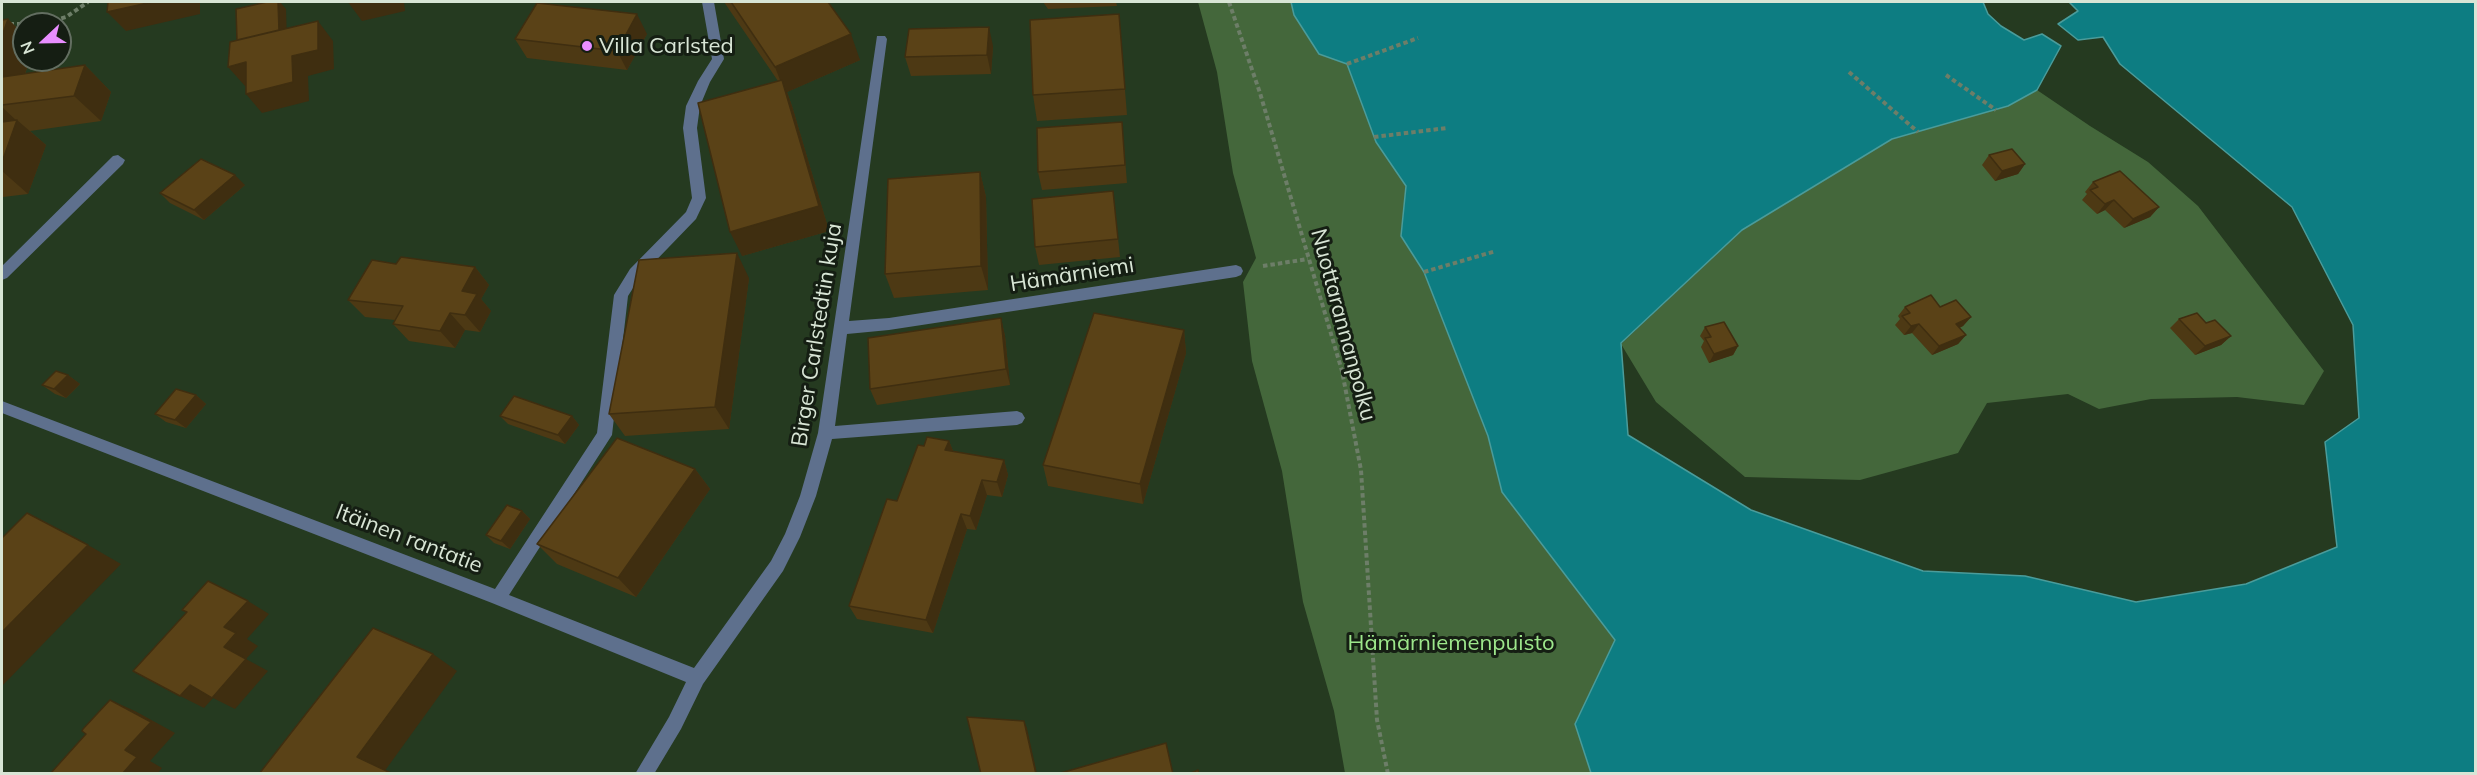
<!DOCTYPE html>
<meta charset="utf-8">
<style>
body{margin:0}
#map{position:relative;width:2477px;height:775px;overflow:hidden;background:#253a20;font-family:Mulish,sans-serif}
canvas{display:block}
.frame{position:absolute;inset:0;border:3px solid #d8e5d5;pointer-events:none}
.north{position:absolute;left:12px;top:12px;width:60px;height:60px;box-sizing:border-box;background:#151e13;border:2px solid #636e61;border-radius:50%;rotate:248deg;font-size:16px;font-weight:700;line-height:24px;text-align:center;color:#d8e5d5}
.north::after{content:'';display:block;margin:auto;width:21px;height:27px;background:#e88eff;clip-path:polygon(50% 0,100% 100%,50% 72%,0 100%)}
</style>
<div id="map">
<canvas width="2477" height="775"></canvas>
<div class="frame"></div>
<div class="north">N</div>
</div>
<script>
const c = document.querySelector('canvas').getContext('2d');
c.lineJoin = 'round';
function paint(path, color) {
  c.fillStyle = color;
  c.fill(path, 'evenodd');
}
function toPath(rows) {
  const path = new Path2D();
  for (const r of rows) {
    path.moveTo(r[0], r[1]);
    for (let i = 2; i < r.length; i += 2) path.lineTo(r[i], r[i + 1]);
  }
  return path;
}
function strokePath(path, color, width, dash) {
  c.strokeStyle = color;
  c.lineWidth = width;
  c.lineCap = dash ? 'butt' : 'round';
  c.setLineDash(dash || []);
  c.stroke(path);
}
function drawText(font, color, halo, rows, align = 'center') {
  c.font = font + ' Mulish,sans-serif';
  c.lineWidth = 6;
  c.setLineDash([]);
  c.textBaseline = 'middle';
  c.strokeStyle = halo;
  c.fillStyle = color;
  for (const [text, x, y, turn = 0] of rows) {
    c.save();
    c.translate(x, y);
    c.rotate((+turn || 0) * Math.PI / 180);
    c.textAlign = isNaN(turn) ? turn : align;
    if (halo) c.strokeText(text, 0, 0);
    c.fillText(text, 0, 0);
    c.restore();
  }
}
const green = toPath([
 [1198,2,1291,2,1294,15,1319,54,1347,64,1376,142,1406,186,1401,236,1424,272,1488,436,1502,492,1615,640,1575,724,1591,773,1345,773,1334,711,1303,602,1282,471,1252,361,1243,282,1256,258,1233,173,1217,72],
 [2037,90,2090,126,2148,162,2198,206,2324,371,2304,405,2237,397,2151,399,2099,409,2068,394,1987,403,1958,453,1860,480,1745,477,1656,402,1621,344,1742,230,1892,139,2008,106]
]);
const water = toPath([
 [1291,2,1983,2,1988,14,2001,26,2024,40,2042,34,2061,46,2037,90,2008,106,1892,139,1742,230,1621,343,1628,435,1751,510,1923,571,2025,576,2136,602,2246,584,2337,547,2325,442,2359,418,2353,325,2292,207,2120,64,2103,37,2078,40,2058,24,2078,11,2069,2,2475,2,2475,773,1591,773,1575,724,1615,640,1502,492,1488,436,1424,272,1401,236,1406,186,1376,142,1347,64,1319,54,1294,15,1291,2]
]);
const path = toPath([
 [1229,2,1260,93,1342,371,1361,470,1377,720,1388,774],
 [2,24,41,24,66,17,88,2],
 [1347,64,1418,38],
 [1849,72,1918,132],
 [1946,75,1996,110],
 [1374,137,1447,128],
 [1263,266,1308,259],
 [1424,272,1496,251]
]);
const minor = toPath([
 [702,2,714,2,724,59,710,82,700,106,697,128,706,198,696,219,640,277,628,296,612,435,509,595,694,668,771,561,785,534,800,496,818,433,877,36,885,36,887,39,849,321,889,318,1236,265,1241,267,1243,271,1241,275,1236,277,889,330,847,334,835,426,1017,411,1022,413,1025,418,1022,423,1017,425,832,439,816,496,800,537,783,571,703,684,681,729,654,774,635,774,669,717,686,682,492,603,2,413,2,401,495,589,597,433,614,295,630,269,686,212,692,198,683,128,686,106,698,81,712,59,702,2],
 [118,155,125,160,123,164,7,278,2,280,2,266,113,156,118,155]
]);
const wall = toPath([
 [724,2,828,2,860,60,787,92,792,106,829,231,742,256,778,81],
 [1043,2,1116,2,1117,6,1048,9],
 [8,19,24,35,24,60,30,60,25,74,85,65,111,92,101,121,30,131,46,145,28,194,3,197,2,202,2,20],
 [647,34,627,70,527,58,515,39],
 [1121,40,1127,115,1037,121,1033,95],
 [993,46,991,74,911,76,905,57],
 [1122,122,1127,183,1042,190,1038,172],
 [1989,155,2025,164,2018,174,1995,181,1982,165],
 [980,172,986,197,988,290,894,298,885,274],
 [2093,182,2159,207,2150,217,2124,228,2105,210,2097,214,2082,200,2087,194,2085,192],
 [245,185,204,220,170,203,160,193],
 [1113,191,1120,257,1039,265,1035,247],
 [396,264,475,267,489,285,481,299,491,311,480,332,465,330,455,348,409,341,393,324,395,320,365,317,348,300],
 [749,278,729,429,625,436,609,414],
 [1905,307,1940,307,1971,317,1963,326,1959,328,1966,335,1958,344,1932,355,1912,333,1904,335,1895,325,1900,319,1898,316],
 [1001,318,1005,336,1010,385,877,405,870,389],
 [2179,319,2206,323,2231,336,2221,345,2195,355,2170,328],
 [1705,327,1738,346,1733,355,1709,363,1701,347,1704,341,1700,336],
 [1184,330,1186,353,1143,504,1048,486,1043,465],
 [68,375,80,384,66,398,55,394,42,385],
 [196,395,206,404,186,428,166,422,155,414],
 [500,416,572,416,579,425,565,444,508,424],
 [949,441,953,451,1004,460,1008,475,1002,497,987,495,976,530,967,529,933,633,857,619,849,606,924,446],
 [695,469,710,489,636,597,557,564,537,544],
 [522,511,530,519,510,549,494,543,486,535]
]);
const shadedWall = toPath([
 [152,2,200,2,200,14,126,31,107,12],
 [278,2,280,2,286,9,287,41,279,30],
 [348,2,404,2,405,11,362,21],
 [637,14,647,34,627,70,617,51],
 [8,19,24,35,24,60,30,60,13,104,2,96,2,36],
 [318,21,333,41,334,69,308,76,309,101,262,113,246,94,292,56],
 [989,27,993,46,991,74,987,55],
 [851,34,860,60,787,92,792,106,829,231,742,256,730,232,785,93,775,67],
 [246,62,262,82,245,86,228,67],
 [85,65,111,92,101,121,74,96],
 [2,107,17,121,17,120,46,145,28,194,2,171],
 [2025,164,2018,174,1995,181,2002,171],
 [980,172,986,197,988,290,981,266],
 [235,175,245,185,204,220,194,210],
 [2114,200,2105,210,2097,214,2105,204],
 [2159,207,2150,217,2124,228,2133,219],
 [737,253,749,278,729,429,715,407],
 [475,267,489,285,481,299,491,311,480,332,465,315,462,291],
 [450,313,465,330,455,348,440,331],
 [1971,317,1963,326,1949,333,1956,324],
 [1001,318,1005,336,1010,385,1006,369],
 [1919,324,1912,333,1904,335,1911,326],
 [1184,330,1186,353,1143,504,1140,484],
 [1966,335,1958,344,1932,355,1939,346],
 [2231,336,2221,345,2195,355,2205,346],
 [1738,346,1733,355,1709,363,1714,354],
 [68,375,80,384,66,398,54,389],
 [196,395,206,404,186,428,175,420],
 [572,416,579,425,565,444,558,435],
 [949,441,955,456,945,450],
 [1004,460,1008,475,1002,497,997,482],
 [695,469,710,489,636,597,618,578],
 [982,480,987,495,976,530,970,516],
 [522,511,530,519,510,549,501,541],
 [961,514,967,529,933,633,926,620],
 [88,545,121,564,2,686,2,632],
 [248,601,269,614,247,639,258,646,246,659,268,671,235,709,213,698,204,708,180,696,224,647,224,627],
 [433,654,457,671,384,772,357,757],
 [110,700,135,711,175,733,150,761,162,768,157,774,125,774,123,773,125,750],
 [1024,721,1027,728,1037,774,1036,774]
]);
const building = toPath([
 [108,2,152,2,107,12,108,2],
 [267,2,278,2,279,30,237,40,236,9,267,2],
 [731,2,828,2,851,34,775,67,731,2],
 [537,3,637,14,617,51,515,39,537,3],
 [1119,14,1125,89,1033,95,1030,20,1119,14],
 [8,19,2,36,2,20,8,19],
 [318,21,318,50,292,56,293,82,246,94,246,62,228,67,230,42,318,21],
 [989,27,987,55,905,57,909,29,989,27],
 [85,65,74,96,2,105,2,77,85,65],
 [782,80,819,206,730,232,698,103,782,80],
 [17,120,2,162,2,122,17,120],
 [1122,122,1125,165,1038,172,1037,128,1122,122],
 [2012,149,2025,164,2002,171,1989,155,2012,149],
 [201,159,235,175,194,210,160,193,201,159],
 [2120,171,2159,207,2133,219,2114,200,2105,204,2090,190,2098,187,2093,182,2120,171],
 [980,172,981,266,885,274,888,179,980,172],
 [1113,191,1118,239,1035,247,1032,199,1113,191],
 [737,253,715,407,609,414,639,260,737,253],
 [401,257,475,267,462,291,477,294,465,315,450,313,440,331,393,324,403,306,348,300,372,260,396,264,401,257],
 [1931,295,1940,307,1956,300,1971,317,1956,324,1966,335,1939,346,1919,324,1911,326,1902,316,1910,313,1905,307,1931,295],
 [1094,313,1184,330,1140,484,1043,465,1094,313],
 [2197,313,2206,323,2215,320,2231,336,2205,346,2179,319,2197,313],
 [1001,318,1006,369,870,389,868,338,1001,318],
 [1724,322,1738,346,1714,354,1705,338,1711,337,1705,327,1724,322],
 [56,371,68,375,54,389,42,385,56,371],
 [176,389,196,395,175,420,155,414,176,389],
 [514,396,572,416,558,435,500,416,514,396],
 [927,437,949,441,945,450,1004,460,997,482,982,480,970,516,961,514,926,620,849,606,887,499,897,501,918,445,924,446,927,437],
 [617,438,695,469,618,578,537,544,617,438],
 [507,505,522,511,501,541,486,535,507,505],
 [27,513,88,545,2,632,2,538,27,513],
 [208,581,248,601,224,627,236,633,224,647,246,659,212,698,190,685,180,696,133,671,187,612,182,610,208,581],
 [373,628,433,654,357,757,393,774,259,774,373,628],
 [110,700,151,722,125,750,137,757,123,773,125,774,50,774,86,734,82,731,83,729,110,700],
 [967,717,1024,721,1036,774,981,774,967,717],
 [1166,743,1173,774,1057,774,1166,743],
 [1198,770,1199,774,1189,774,1198,770]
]);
const markers = [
 [587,46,6,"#e88eff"]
];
const poiNames = [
 ["Villa Carlsted",599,46]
];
const streetNames = [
 ["Hämärniemi",1072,275,-9],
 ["Nuottarannanpolku",1343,325,75],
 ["Birger Carlstedtin kuja",817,335,-81],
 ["Itäinen rantatie",409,539,21]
];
const parkNames = [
 ["Hämärniemenpuisto",1451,643]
];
paint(green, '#44673b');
paint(water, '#0d7d82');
strokePath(water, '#4a9c9b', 1.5);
strokePath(path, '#6d7e68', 4, [4.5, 3]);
paint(minor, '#5e708d');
paint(wall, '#4d3914');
paint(shadedWall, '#3f2e10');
paint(building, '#5a4217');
strokePath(building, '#3f2e10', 1.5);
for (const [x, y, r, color] of markers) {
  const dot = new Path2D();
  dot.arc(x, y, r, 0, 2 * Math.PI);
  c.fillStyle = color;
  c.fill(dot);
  strokePath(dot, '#151e13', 2);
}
drawText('22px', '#d8e5d5', '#151e13', poiNames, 'left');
drawText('22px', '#d8e5d5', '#151e13', streetNames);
drawText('22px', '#9de68b', '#151e13', parkNames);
</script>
